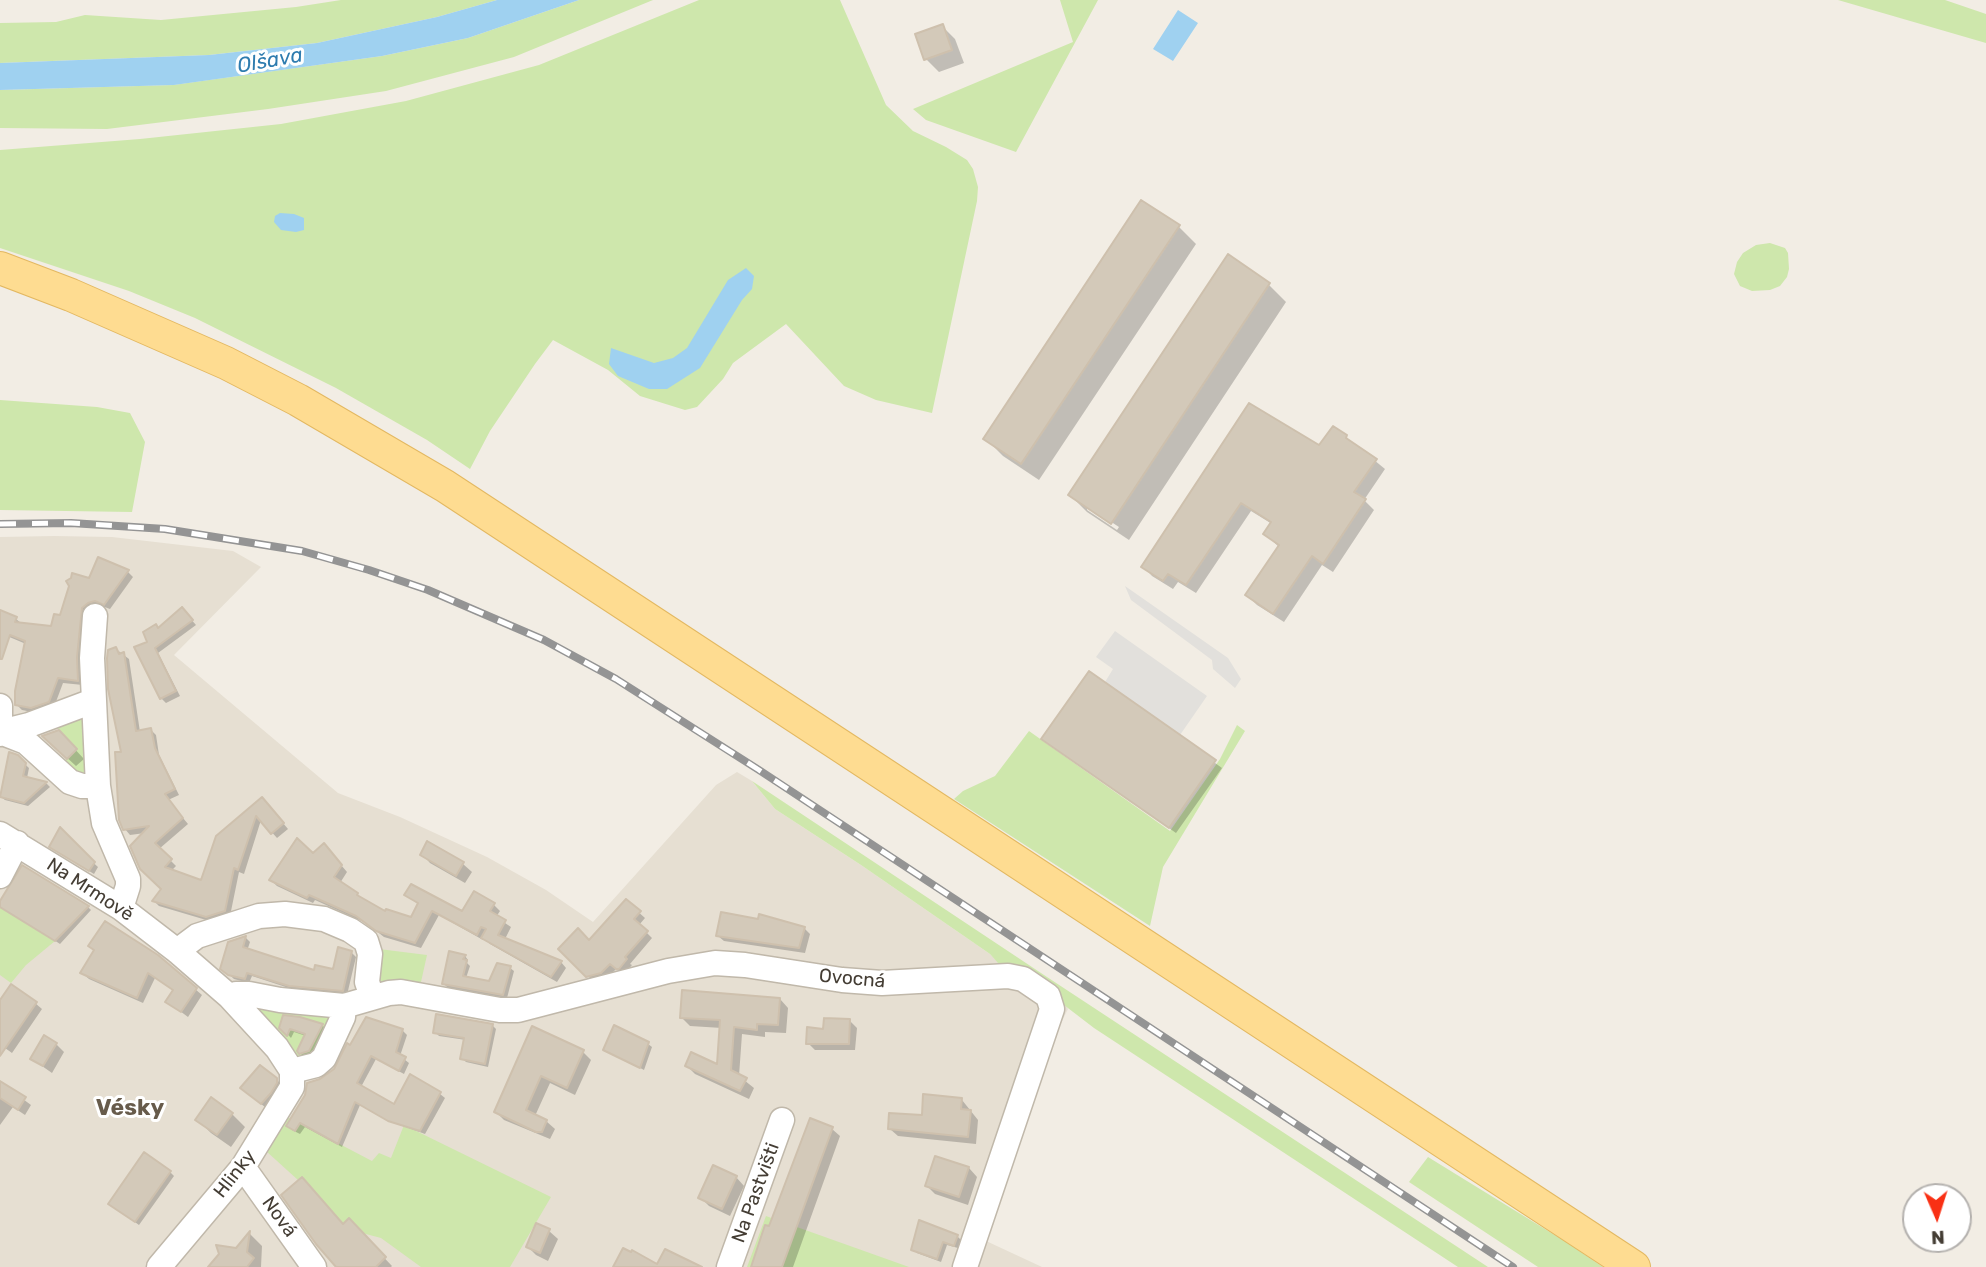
<!DOCTYPE html>
<meta charset="utf-8">
<style>
body{margin:0}
#map{position:relative;width:1986px;height:1267px;overflow:hidden;background:#f2ede4;font-family:Rubik,sans-serif}
canvas{display:block}
.north{position:absolute;left:1902px;top:1183px;width:70px;height:70px;box-sizing:border-box;background:#fff;border:2px solid #b4b1ae;border-radius:50%;rotate:177deg;font-size:19px;font-weight:700;line-height:28px;text-align:center;color:#443d34}
.north::after{content:'';display:block;margin:auto;width:24px;height:32px;background:#f93014;clip-path:polygon(50% 0,100% 100%,50% 72%,0 100%)}
</style>
<div id="map">
<canvas width="1986" height="1267"></canvas>
<div class="north">N</div>
</div>
<script>
const c = document.querySelector('canvas').getContext('2d');
c.lineJoin = 'round';
function paint(path, color) {
  c.fillStyle = color;
  c.fill(path, 'evenodd');
}
function toPath(rows) {
  const path = new Path2D();
  for (const r of rows) {
    path.moveTo(r[0], r[1]);
    for (let i = 2; i < r.length; i += 2) path.lineTo(r[i], r[i + 1]);
  }
  return path;
}
function strokePath(path, color, width, dash) {
  c.strokeStyle = color;
  c.lineWidth = width;
  c.lineCap = dash ? 'butt' : 'round';
  c.setLineDash(dash || []);
  c.stroke(path);
}
function drawText(font, color, halo, rows, align = 'center') {
  c.font = font + ' Rubik,sans-serif';
  c.lineWidth = 6;
  c.setLineDash([]);
  c.textBaseline = 'middle';
  c.strokeStyle = halo;
  c.fillStyle = color;
  for (const [text, x, y, turn = 0] of rows) {
    c.save();
    c.translate(x, y);
    c.rotate((+turn || 0) * Math.PI / 180);
    c.textAlign = isNaN(turn) ? turn : align;
    if (halo) c.strokeText(text, 0, 0);
    c.fillText(text, 0, 0);
    c.restore();
  }
}
const residential = toPath([
 [54,536,112,537,233,551,261,567,174,655,338,793,400,817,487,857,546,890,593,922,716,785,737,772,752,781,775,809,861,865,990,954,1005,970,1062,1000,1068,1009,1058,1029,984,1240,1042,1267,0,1267,0,537]
]);
const green = toPath([
 [341,0,497,0,437,17,317,43,209,55,0,63,0,23,56,22,85,15,161,20,296,7],
 [579,0,653,0,514,57,386,91,268,109,107,129,0,128,0,90,173,85,382,56,468,38],
 [699,0,840,0,886,105,913,131,946,147,967,160,973,169,978,187,977,201,932,413,876,400,844,386,786,324,733,363,723,379,697,407,685,410,640,396,608,370,553,340,535,364,490,431,470,469,427,440,336,388,195,318,129,291,0,248,0,150,140,139,281,124,406,101,539,65],
 [1060,0,1098,0,1016,152,926,120,913,109,1073,42],
 [1838,0,1945,0,1986,14,1986,43],
 [1770,243,1785,248,1788,253,1789,269,1787,277,1780,286,1770,290,1752,291,1740,286,1734,274,1737,262,1743,253,1756,245],
 [0,400,97,407,130,413,145,442,132,512,0,510],
 [77,711,84,712,89,718,92,765,90,772,80,778,70,775,29,738,29,733,47,725,35,737,60,765,77,749,51,721],
 [1237,725,1245,731,1163,867,1150,926,954,799,963,791,995,776,1029,731,1170,831,1220,759],
 [752,781,1047,977,1488,1267,1458,1267,1094,1028,1017,969,1005,971,990,954,861,865,775,809],
 [0,907,55,941,26,965,11,983,0,975],
 [379,949,427,955,421,982,378,984],
 [246,1003,326,1012,331,1017,318,1057,294,1061],
 [286,1116,372,1161,379,1153,391,1158,404,1125,551,1197,510,1267,421,1267,381,1238,362,1233,350,1219,343,1224,302,1177,298,1180,266,1151],
 [1428,1157,1566,1242,1603,1267,1538,1267,1409,1182],
 [766,1216,909,1267,747,1267]
]);
const parking = toPath([
 [1125,586,1228,658,1241,679,1235,688,1213,669,1212,660,1131,600],
 [1115,631,1207,696,1180,735,1105,682,1113,669,1096,657]
]);
const water = toPath([
 [497,0,579,0,468,38,382,56,174,85,0,90,0,63,209,55,317,43,437,17],
 [1178,10,1198,23,1173,61,1153,49],
 [280,213,294,214,304,218,304,230,296,232,281,230,274,222,275,216],
 [746,268,754,276,752,289,742,300,700,368,667,389,649,389,618,376,609,364,611,348,654,363,673,358,687,348,728,280]
]);
const shadow = toPath([
 [942,26,955,39,964,63,939,72,926,59],
 [1179,227,1196,244,1039,480,1003,456,985,438],
 [1269,285,1286,302,1129,540,1087,512,1070,495],
 [1087,506,1119,527,1117,530,1087,510],
 [1346,437,1385,469,1364,500,1374,510,1333,572,1322,565,1284,622,1257,605,1247,595,1279,547,1265,534,1272,524,1251,511,1196,593,1178,582,1173,589,1152,576,1143,566,1320,447],
 [128,572,133,577,110,609,102,606,94,608,83,685,63,683,54,707,37,713,22,710,16,704,26,644,0,633,0,612,16,619,22,624,52,628,90,580],
 [182,609,196,625,158,653,180,696,166,703,161,698,149,643,159,630],
 [116,649,129,659,140,732,151,730,156,735,159,755,179,795,168,800,188,824,159,849,176,866,171,871,203,882,218,837,267,804,288,829,277,838,261,820,244,874,239,872,230,916,213,922,159,906,154,901,163,889,145,833,130,835,125,829,123,754],
 [1090,673,1222,768,1176,833,1050,745],
 [59,732,84,759,76,766,52,744],
 [17,757,29,768,27,778,47,784,50,787,28,806,5,800,1,797],
 [428,844,463,864,472,872,465,883,430,863,422,854],
 [75,846,98,867,94,874,55,850],
 [330,852,347,872,340,883,385,914,412,919,419,905,407,895,463,914,494,905,500,911,496,917,511,927,505,939,561,962,566,968,557,982,490,944,484,938,483,940,439,915,421,948,384,937,366,923,315,900,313,903,277,886,271,880,313,855],
 [626,901,645,918,639,925,652,938,630,964,632,965,624,974,617,968,607,978,594,982,561,949,589,942],
 [0,904,88,907,91,910,60,944],
 [760,921,804,928,810,934,805,953,724,941,718,936],
 [246,938,250,942,247,951,315,972,335,971,351,952,356,957,347,995,295,990,252,976,249,983,234,979,222,968,230,943],
 [96,951,195,989,202,995,188,1017,168,1002,175,991,155,978,143,1003,89,979,82,973],
 [451,953,465,956,468,960,467,963,470,966,466,978,490,983,510,968,514,971,507,998,448,988,444,984],
 [780,999,788,1008,786,1033,765,1032,765,1037,742,1034,739,1076,754,1088,749,1099,695,1074,687,1066,718,1067,722,1028,690,1026,682,1018],
 [35,1003,42,1009,12,1053,5,1048,0,1055,0,1004],
 [300,1019,322,1025,326,1029,315,1052,304,1057,300,1053,306,1036,294,1032,291,1038,281,1027],
 [367,1019,403,1031,407,1035,400,1056,409,1063,404,1074,376,1059,361,1087,395,1106,411,1077,440,1094,445,1098,425,1134,395,1123,360,1105,342,1147,305,1127,300,1134,292,1130,288,1126,321,1081,336,1070],
 [850,1021,857,1028,855,1050,815,1050,808,1043],
 [492,1025,496,1029,488,1067,466,1062,462,1058,466,1040,439,1036,435,1032],
 [533,1029,583,1052,591,1060,575,1095,550,1083,535,1116,546,1121,555,1129,550,1139,504,1120,496,1112],
 [56,1044,64,1052,52,1073,32,1059],
 [648,1044,652,1047,644,1070,605,1049],
 [276,1079,285,1088,270,1111,251,1096],
 [0,1082,31,1105,25,1115,13,1107,0,1125],
 [962,1100,978,1120,976,1144,898,1136,890,1129],
 [232,1114,245,1127,231,1147,211,1133,198,1120],
 [832,1129,840,1136,793,1267,752,1267,770,1228],
 [936,1158,969,1168,977,1177,968,1205,935,1194,927,1186],
 [170,1172,174,1176,139,1225,114,1207],
 [736,1177,744,1186,730,1216,709,1206,701,1198],
 [349,1221,392,1266,391,1267,338,1267,343,1226],
 [537,1225,549,1231,558,1239,548,1261,536,1255,528,1247],
 [250,1234,262,1246,261,1267,218,1267,237,1250],
 [957,1236,961,1240,958,1248,947,1245,941,1262,917,1253,913,1249]
]);
const building = toPath([
 [943,24,952,50,924,60,915,34,943,24],
 [1141,200,1180,225,1021,464,983,439,1141,200],
 [1228,254,1270,283,1111,524,1068,495,1228,254],
 [1249,403,1319,445,1333,426,1347,435,1346,438,1377,459,1354,492,1366,499,1323,564,1312,556,1273,614,1245,595,1279,545,1263,534,1271,522,1241,503,1186,585,1168,574,1163,581,1141,567,1249,403],
 [98,557,129,570,104,605,95,601,88,603,82,608,77,657,78,681,58,678,49,702,31,708,15,705,15,691,25,641,10,635,2,659,0,659,0,610,17,617,15,622,51,626,54,614,60,615,69,586,66,581,71,578,72,573,89,578,98,557],
 [182,607,193,620,155,648,176,691,160,699,134,647,147,642,143,632,156,624,158,628,182,607],
 [116,647,119,654,124,652,136,731,151,728,155,748,175,789,165,794,183,818,155,843,172,859,165,867,201,880,216,836,262,797,284,823,271,834,256,816,238,870,234,868,225,911,206,917,152,901,161,889,140,869,130,846,149,826,123,830,119,820,115,752,121,752,108,689,107,658,108,650,116,647],
 [1089,671,1216,760,1169,828,1041,739,1089,671],
 [59,730,77,749,67,759,42,736,59,730],
 [9,752,18,755,26,763,23,776,47,782,24,803,0,797,9,752],
 [60,827,95,862,89,871,49,847,60,827],
 [297,838,313,853,324,843,342,865,334,877,358,893,357,895,385,911,386,909,411,917,418,903,404,895,411,884,462,911,474,891,495,903,490,911,506,920,498,935,562,961,551,977,481,938,486,929,481,927,477,935,432,911,415,943,376,931,356,916,309,895,307,898,269,880,297,838],
 [427,841,464,862,456,876,420,855,427,841],
 [22,865,89,906,55,941,0,907,0,901,22,865],
 [626,899,641,911,634,919,648,931,625,957,627,959,619,969,616,969,610,964,601,973,586,977,558,949,578,928,589,940,626,899],
 [721,912,758,919,759,914,805,927,799,948,716,936,721,912],
 [105,921,158,955,197,988,181,1012,165,1002,173,990,148,973,137,998,80,973,94,950,88,946,105,921],
 [246,936,243,947,314,970,315,965,333,969,338,947,352,951,343,991,289,986,247,973,245,979,228,975,220,969,228,942,246,936],
 [449,951,466,955,463,959,467,960,463,976,489,981,497,963,511,966,503,995,442,984,449,951],
 [11,984,37,1002,0,1056,0,1000,11,984],
 [682,990,780,998,778,1025,757,1024,757,1030,734,1027,731,1070,747,1078,740,1091,685,1066,691,1052,717,1064,720,1020,680,1018,682,990],
 [436,1014,493,1024,485,1064,460,1059,464,1038,433,1033,436,1014],
 [283,1015,300,1017,323,1024,309,1051,299,1054,297,1051,305,1034,290,1029,287,1036,279,1028,283,1015],
 [366,1017,403,1029,396,1052,406,1057,399,1071,371,1056,357,1083,394,1104,410,1074,441,1092,420,1131,388,1121,355,1102,338,1144,300,1123,295,1131,286,1126,305,1095,307,1083,320,1079,334,1069,347,1043,350,1045,366,1017],
 [824,1018,850,1019,849,1044,806,1044,807,1027,823,1029,824,1018],
 [614,1025,649,1042,640,1068,603,1050,614,1025],
 [532,1026,584,1050,567,1088,541,1076,526,1110,547,1120,542,1132,536,1132,494,1112,532,1026],
 [44,1035,57,1043,43,1066,30,1059,44,1035],
 [260,1065,277,1078,277,1083,271,1093,261,1104,240,1088,260,1065],
 [0,1081,26,1097,18,1110,0,1098,0,1081],
 [923,1094,962,1098,961,1109,971,1110,968,1137,888,1129,889,1113,922,1115,923,1094],
 [211,1097,233,1113,217,1135,195,1120,211,1097],
 [810,1118,833,1127,782,1267,751,1267,765,1225,769,1226,810,1118],
 [144,1152,171,1171,135,1222,108,1204,144,1152],
 [935,1156,969,1167,959,1197,925,1186,935,1156],
 [713,1165,737,1176,722,1209,698,1198,713,1165],
 [302,1177,343,1224,349,1218,386,1257,376,1267,336,1267,316,1244,281,1195,302,1177],
 [919,1220,958,1235,954,1246,943,1242,937,1259,911,1250,919,1220],
 [536,1223,550,1229,540,1253,526,1247,536,1223],
 [250,1231,247,1252,254,1258,247,1267,208,1267,219,1254,216,1245,236,1248,250,1231],
 [623,1248,631,1252,632,1250,657,1264,665,1249,702,1267,613,1267,623,1248]
]);
const minor = toPath([
 [95,616,92,658,98,786,104,823,128,879,128,886,121,908],
 [0,706,0,734],
 [0,732,26,742,70,782,82,786,98,786],
 [0,732,29,725,93,701],
 [0,834,121,908,177,951,230,997,277,1048,292,1071,316,1065,324,1058,343,1017,344,1006],
 [0,876,17,843],
 [177,951,197,936,259,916,285,914,324,919,350,930,366,941,370,954,367,982,372,997],
 [230,997,236,994,249,994,280,1000,344,1006,389,993,401,992,500,1010,518,1010,668,971,715,963,745,965,842,980,882,983,1008,976,1023,979,1048,996,1052,1009,965,1267],
 [243,1167,314,1267],
 [159,1267,243,1167,292,1087,292,1071],
 [729,1267,782,1120]
]);
const major = toPath([
 [0,268,71,295,226,363,298,400,445,486,1634,1267]
]);
const rail = toPath([
 [0,524,71,523,165,529,302,551,369,570,428,590,544,640,616,679,759,770,1513,1267]
]);
const streetNames = [
 ["Na Mrmově",90,890,33],
 ["Ovocná",852,979,5],
 ["Hlinky",235,1174,-52],
 ["Na Pastvišti",756,1193,-70],
 ["Nová",279,1217,54]
];
const waterNames = [
 ["Olšava",270,61,-10]
];
const quarterNames = [
 ["Vésky",130,1108]
];
paint(residential, '#e6dfd2');
paint(green, '#cee7ac');
paint(parking, '#e2e0dc');
paint(water, '#9fd1f0');
paint(shadow, '#0003');
paint(building, '#d3c9b9');
strokePath(building, '#cec0ad', 2);
strokePath(minor, '#c0b8aa', 27);
strokePath(major, '#e3b861', 34);
strokePath(minor, '#fff', 24);
strokePath(major, '#fedc91', 32);
strokePath(rail, '#949494', 8);
strokePath(rail, '#fff', 5, [16]);
drawText('19px', '#443d34', '#fff', streetNames);
drawText('italic 21px', '#2e7caf', '#fff', waterNames);
drawText('bold 23px', '#675b4b', '#fff', quarterNames);
</script>
